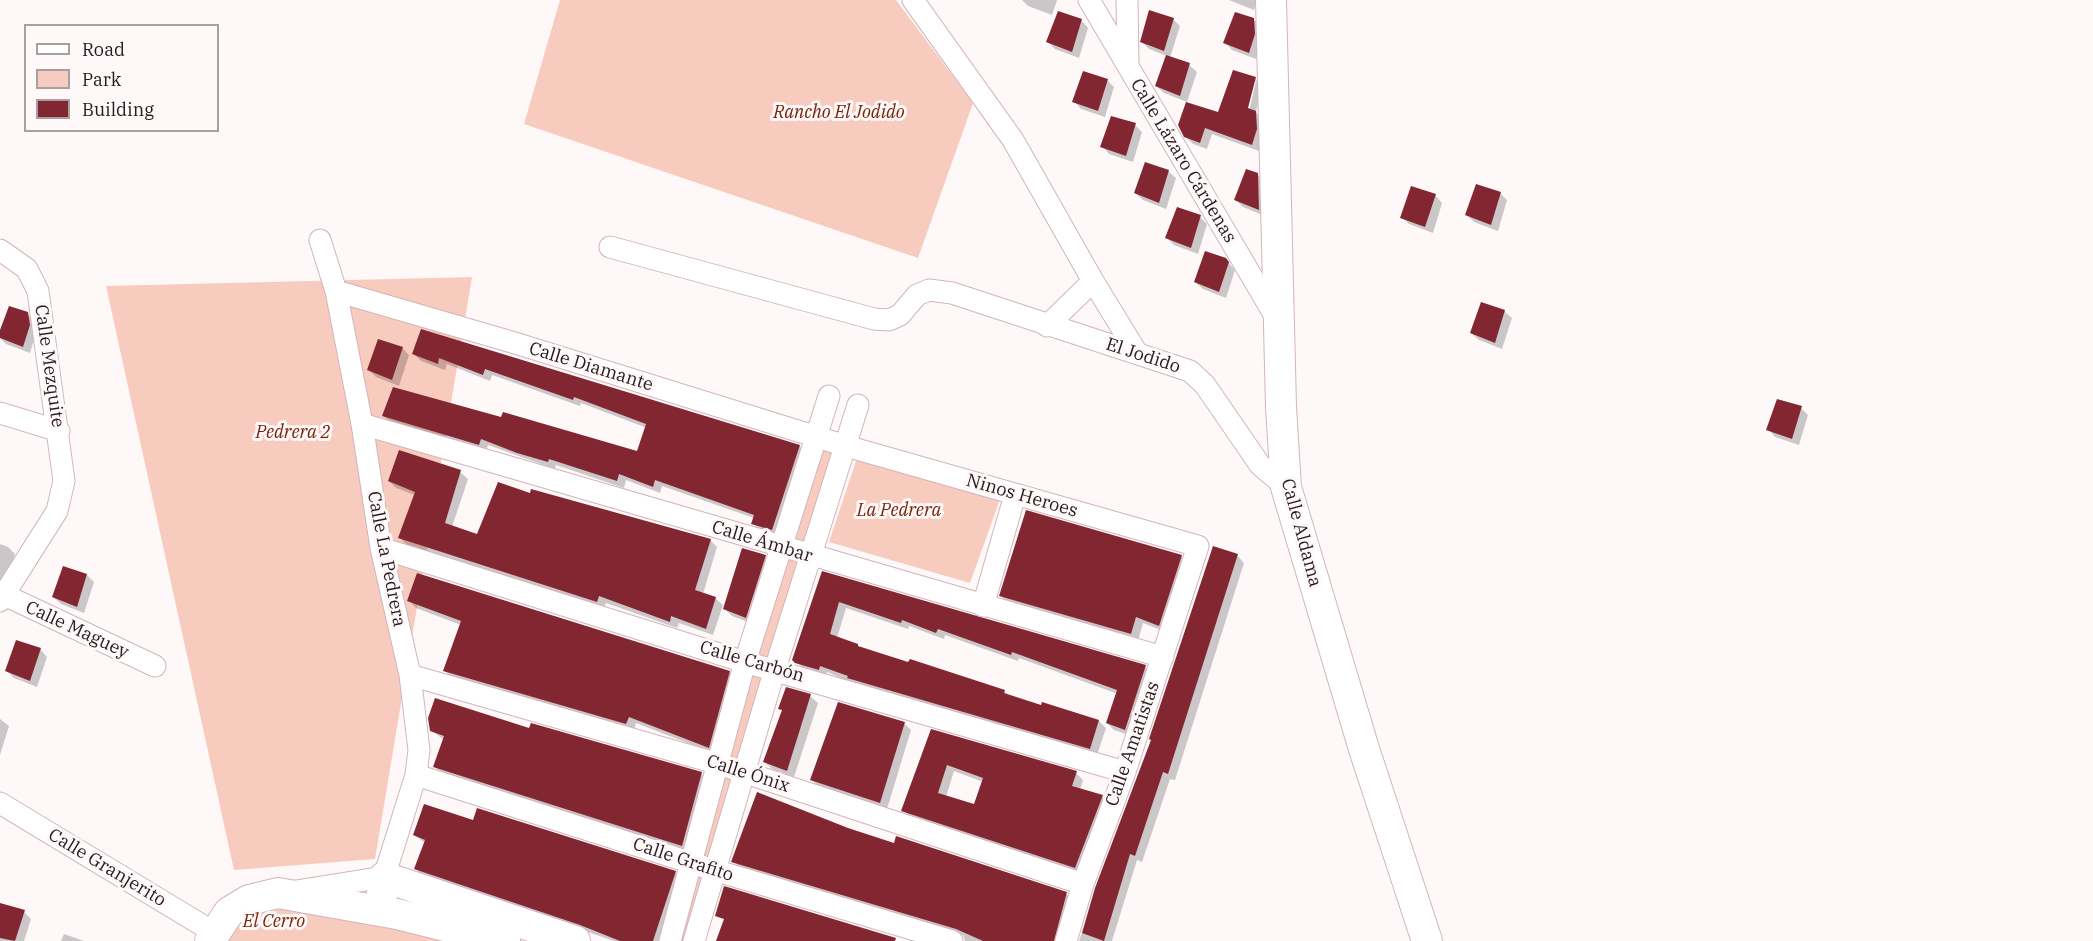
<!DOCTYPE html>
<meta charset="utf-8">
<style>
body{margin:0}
#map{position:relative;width:2093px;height:941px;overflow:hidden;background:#fef8f9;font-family:"IBM Plex Serif",serif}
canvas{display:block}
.legend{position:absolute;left:24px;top:24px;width:195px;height:108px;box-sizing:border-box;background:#fef8f9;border:2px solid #a89fa1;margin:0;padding:8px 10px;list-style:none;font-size:18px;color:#261a1e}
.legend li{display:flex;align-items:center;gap:12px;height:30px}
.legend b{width:30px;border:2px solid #a89fa1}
</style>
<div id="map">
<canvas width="2093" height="941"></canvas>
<ul class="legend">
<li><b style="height:8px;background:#fff"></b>Road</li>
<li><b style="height:16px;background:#f8cbbf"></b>Park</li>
<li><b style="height:16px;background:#822731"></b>Building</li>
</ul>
</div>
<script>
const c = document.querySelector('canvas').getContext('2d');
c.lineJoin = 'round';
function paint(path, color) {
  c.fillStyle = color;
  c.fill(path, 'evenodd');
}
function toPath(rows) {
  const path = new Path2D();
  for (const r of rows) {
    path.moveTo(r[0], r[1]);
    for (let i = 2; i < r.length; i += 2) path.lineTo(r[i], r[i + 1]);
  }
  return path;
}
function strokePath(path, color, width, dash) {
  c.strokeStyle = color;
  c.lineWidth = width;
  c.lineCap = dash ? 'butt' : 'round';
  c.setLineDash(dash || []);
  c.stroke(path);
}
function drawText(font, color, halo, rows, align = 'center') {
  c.font = font + ' "IBM Plex Serif",serif';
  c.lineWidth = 6;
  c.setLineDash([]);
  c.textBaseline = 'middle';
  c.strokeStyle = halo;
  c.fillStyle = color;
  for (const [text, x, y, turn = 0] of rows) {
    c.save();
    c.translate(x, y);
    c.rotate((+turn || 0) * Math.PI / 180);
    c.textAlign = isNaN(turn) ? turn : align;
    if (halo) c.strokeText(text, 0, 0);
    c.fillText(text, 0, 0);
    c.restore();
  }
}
const green = toPath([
 [560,0,896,0,973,103,918,258,524,124],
 [472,277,375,859,234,870,106,286],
 [821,435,840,440,684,941,672,941],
 [861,446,1003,491,970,583,829,542],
 [277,900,457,941,222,941,235,918]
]);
const shadow = toPath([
 [1022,0,1057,0,1052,15,1028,6],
 [1229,0,1257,0,1254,10],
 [1173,19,1180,26,1170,58,1189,65,1197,72,1187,102,1164,93,1156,86,1167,56,1149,49,1142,42],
 [1253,19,1261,27,1261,42,1256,59,1232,50,1225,42],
 [1081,20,1088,28,1079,58,1055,49,1048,42],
 [1255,79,1262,86,1256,112,1263,119,1263,136,1259,151,1212,134,1207,149,1193,144,1185,136,1219,114],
 [1253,81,1256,81,1248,116,1245,115],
 [1107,80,1114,87,1105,117,1081,109,1074,101],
 [1135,125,1142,132,1133,162,1109,154,1102,146],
 [1168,171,1176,178,1166,209,1143,200,1135,193],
 [1257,174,1265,182,1265,216,1243,207,1236,200],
 [1500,193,1507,200,1498,231,1474,222,1467,215],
 [1435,195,1442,203,1433,233,1409,224,1402,217],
 [1200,217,1207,224,1198,254,1174,245,1167,238],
 [1225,259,1235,270,1226,298,1203,289,1195,282],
 [1504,311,1512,318,1502,349,1479,340,1471,333],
 [27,314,35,321,36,333,30,353,6,344,0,338,0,334],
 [422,331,799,446,807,454,780,536,760,531,753,523,754,518,662,486,660,493,626,480,624,488,556,465,555,469,488,445,486,451,391,423,384,416,502,419,638,453,647,428,581,403,580,406,492,375,490,381,447,364,445,370,421,361,414,354],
 [402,348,409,355,399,386,376,377,369,370],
 [1801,408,1808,415,1799,445,1775,437,1768,429],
 [460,472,468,479,452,527,478,535,531,495,710,540,717,547,703,594,715,598,723,605,713,635,679,623,677,628,606,603,604,608,407,545,400,538,415,495,396,488,389,481],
 [0,544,8,547,15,554,5,584,0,582],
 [1237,555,1244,563,1175,780,1170,779,1142,862,1137,860,1112,941,1079,941,1152,741],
 [765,556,772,563,753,624,732,616,725,609],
 [1181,556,1188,563,1166,632,1143,623,1138,641,1008,603,1001,596],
 [823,573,1145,667,1152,674,1132,736,1114,730,1107,723,1118,694,1019,658,1018,661,945,635,944,639,909,626,908,629,846,608,837,638,861,649,1004,691,1009,696,1042,707,1099,721,1106,728,1097,755,856,685,827,672,826,676,804,669,793,659],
 [87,575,94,582,84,613,61,604,53,597],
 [409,600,729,672,736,679,716,754,636,723,634,730,452,678,445,671,461,625,416,608],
 [40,649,47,657,37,687,14,678,7,671],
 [810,696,818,703,794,777,772,769,765,762,783,711,780,708],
 [0,719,9,726,0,755],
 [904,723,911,730,887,809,819,787,812,780],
 [431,730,530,730,701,774,709,781,689,853,442,774,435,767,444,740],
 [932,731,1076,773,1083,780,1080,790,1102,797,1109,804,1083,874,910,817,903,810],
 [954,771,983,782,974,806,946,797],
 [474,822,675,872,682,880,662,941,614,941,423,876,416,869,425,843,414,835],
 [848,830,1066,894,1074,901,1063,941,965,941,963,935,740,868,733,861],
 [0,908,24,912,31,919,24,941,0,941],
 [64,934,84,941,61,941]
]);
const building = toPath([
 [1149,10,1174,18,1164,51,1140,42],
 [1058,11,1082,19,1072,52,1046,42],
 [1235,12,1254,18,1255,34,1249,53,1223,43],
 [1166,55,1190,63,1180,96,1155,86],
 [1233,70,1256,77,1248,108,1256,111,1257,129,1252,145,1205,128,1200,143,1184,137,1178,125,1186,102,1218,112],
 [1083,71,1108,79,1098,111,1072,102],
 [1111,116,1136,123,1126,156,1100,147],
 [1145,162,1169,170,1159,203,1134,193],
 [1246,169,1258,173,1259,210,1234,200],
 [1476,184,1501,192,1491,225,1465,215],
 [1411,186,1436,194,1425,227,1400,218],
 [1177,207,1201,215,1191,248,1165,238],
 [1205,251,1226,258,1229,262,1219,292,1194,282],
 [1481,302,1505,310,1495,343,1470,333],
 [9,306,28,312,30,325,23,347,0,338,0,330],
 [421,329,800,445,772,530,751,524,754,515,655,480,653,487,619,474,617,481,549,459,548,462,517,453,481,439,479,445,382,416,393,387,501,417,503,412,637,451,646,424,574,397,573,400,485,369,483,375,439,358,438,364,412,354],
 [378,339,403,347,392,380,367,370],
 [1777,399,1802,406,1792,439,1766,430],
 [399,450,461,470,445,523,477,534,498,482,530,493,531,489,711,539,695,590,716,597,706,629,671,616,670,622,599,596,597,602,398,538,415,492,388,481],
 [1026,510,1182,555,1159,626,1136,617,1131,634,999,596],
 [1213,546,1238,554,1168,774,1163,772,1135,856,1130,854,1104,941,1082,933,1095,888,1151,740,1149,739],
 [742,548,766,555,746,618,723,609],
 [63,566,87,574,77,607,52,597],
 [822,571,1146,665,1125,730,1106,723,1117,690,1012,652,1011,655,938,629,936,633,902,620,901,623,839,602,830,634,858,644,858,646,908,662,910,659,1005,690,1004,693,1041,705,1042,702,1099,720,1090,749,847,678,848,676,820,666,819,670,795,663,792,660],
 [417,573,730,671,709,748,629,717,626,724,443,671,461,621,407,601],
 [16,640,41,648,30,681,5,671],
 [786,687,811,694,787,771,763,762,782,710,778,709],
 [435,698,529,728,531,723,702,772,682,846,433,767,444,736,430,731,428,718],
 [838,702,905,722,880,803,810,780],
 [931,729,1077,771,1072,786,1103,795,1075,868,901,811],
 [947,765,983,778,974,804,938,793],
 [757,792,848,828,894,843,896,836,1067,892,1054,941,983,941,956,929,731,862],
 [424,804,473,820,477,808,676,871,653,941,620,941,580,925,414,869,425,840,413,835],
 [724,886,896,938,895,941,716,941,724,919,715,916],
 [0,903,25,910,15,941,0,938]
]);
const street = toPath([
 [913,0,1013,140,1093,281,1137,353],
 [1089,0,1278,321],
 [1127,0,1128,65],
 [610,247,874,319,889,320,900,315,917,295,929,290,952,293,1190,371,1205,385,1260,465,1286,487],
 [0,250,27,269,38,291,64,481,57,511,0,601],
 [336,291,515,343,846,446,1198,546,1125,772,1083,884,1066,941],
 [1047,326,1093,281],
 [0,413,59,431],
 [362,424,1163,657],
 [381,548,745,662,1125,772],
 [0,593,155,666],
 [983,606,1015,495],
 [410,675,719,764,1083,884],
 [416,775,714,870,952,941],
 [0,803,215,933],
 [296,891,384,877,416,775,419,750,410,675,381,548,362,424,336,291,320,240],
 [670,941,745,662,829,396],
 [694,941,775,669,858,405]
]);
const secondary = toPath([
 [1271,0,1281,407,1286,487,1364,749,1427,941],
 [380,911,384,877,575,941],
 [210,941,229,912,249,900,278,893,397,914,505,941]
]);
const parkNames = [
 ["Rancho El Jodido",839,113],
 ["Pedrera 2",293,433],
 ["La Pedrera",899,511],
 ["El Cerro",274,922]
];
const streetNames = [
 ["Calle Lázaro Cárdenas",1183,161,59],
 ["El Jodido",1143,356,18],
 ["Calle Mezquite",49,366,82],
 ["Calle Diamante",591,367,17],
 ["Ninos Heroes",1022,496,16],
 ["Calle Aldama",1301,533,75],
 ["Calle Ámbar",762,542,17],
 ["Calle La Pedrera",386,559,79],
 ["Calle Maguey",77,630,25],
 ["Calle Carbón",752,662,16],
 ["Calle Amatistas",1133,744,-71],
 ["Calle Ónix",748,774,18],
 ["Calle Grafito",683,860,18],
 ["Calle Granjerito",107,868,31]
];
paint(green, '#f8cbbf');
paint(shadow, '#0003');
paint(building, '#822731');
strokePath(street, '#d3b4bc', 23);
strokePath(secondary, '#d3b4bc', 32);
strokePath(street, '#fff', 21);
strokePath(secondary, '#fff', 30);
drawText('italic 18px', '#792308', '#fef8f9', parkNames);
drawText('18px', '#261a1e', '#fef8f9', streetNames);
</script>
